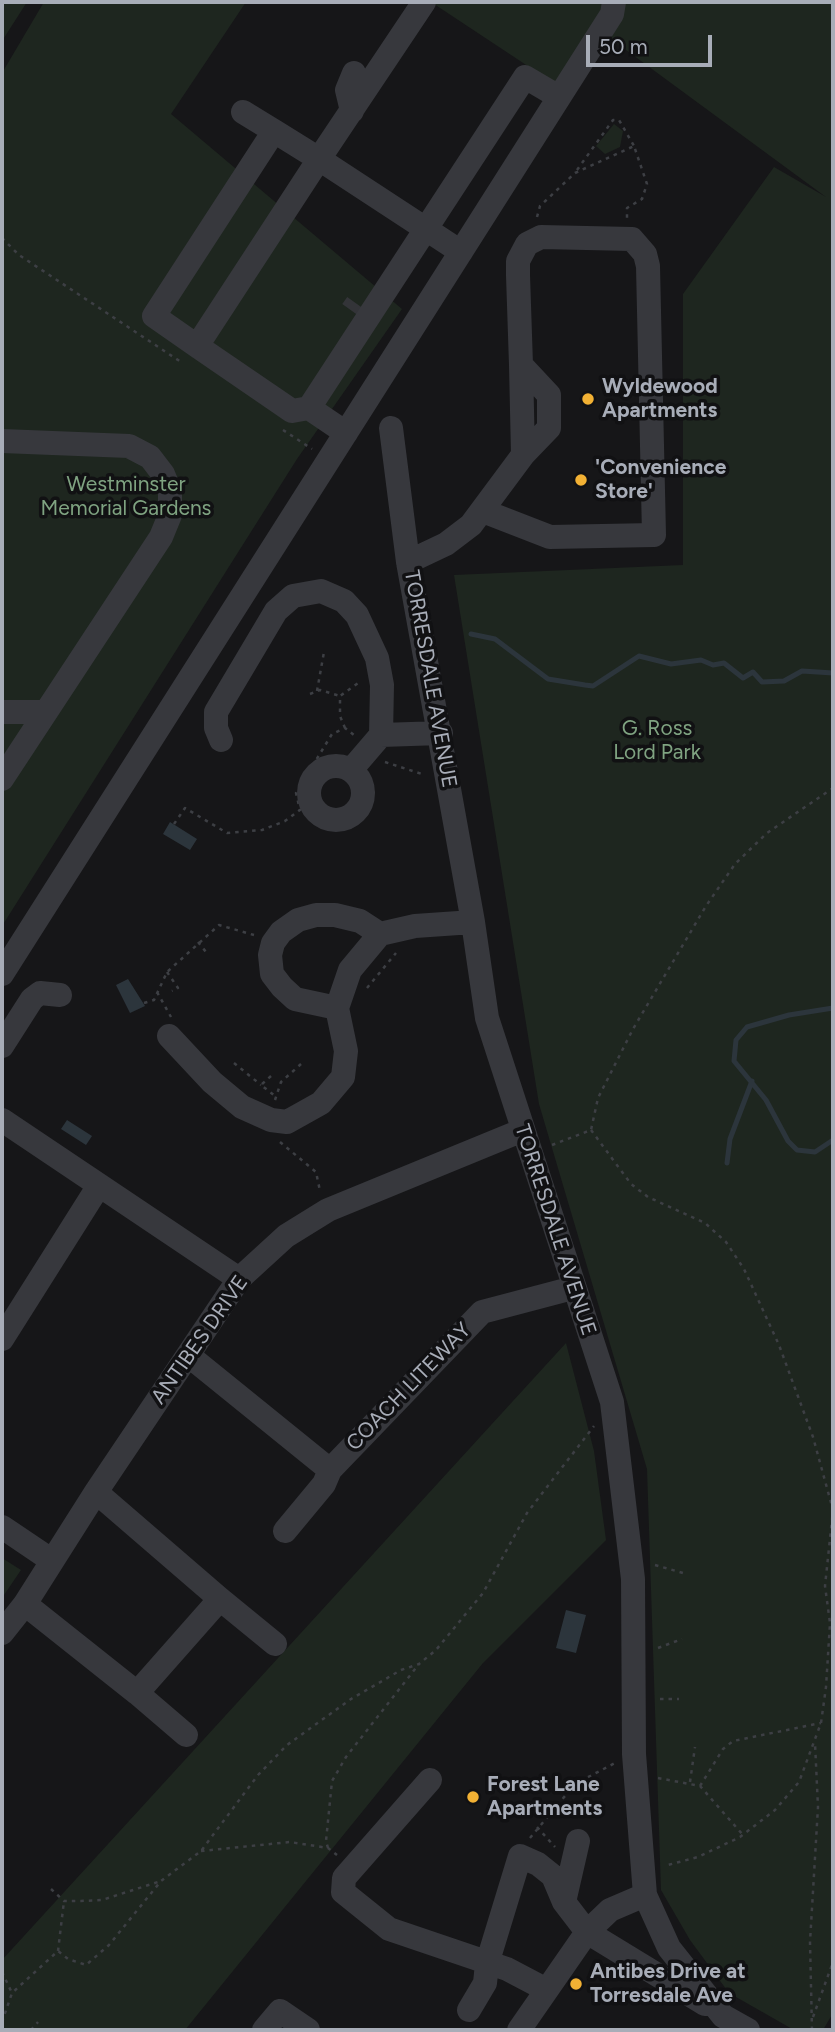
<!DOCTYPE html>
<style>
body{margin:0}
#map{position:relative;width:835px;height:2032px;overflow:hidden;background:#161618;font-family:Figtree,sans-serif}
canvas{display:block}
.frame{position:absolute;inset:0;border:4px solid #a8adb8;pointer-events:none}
.scale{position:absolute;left:586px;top:35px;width:126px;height:32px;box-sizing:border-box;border:4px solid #a8adb8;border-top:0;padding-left:9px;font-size:21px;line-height:24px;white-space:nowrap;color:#a8adb8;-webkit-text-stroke:5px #111113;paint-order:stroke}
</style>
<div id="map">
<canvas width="835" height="2032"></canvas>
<div class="frame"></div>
<div class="scale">50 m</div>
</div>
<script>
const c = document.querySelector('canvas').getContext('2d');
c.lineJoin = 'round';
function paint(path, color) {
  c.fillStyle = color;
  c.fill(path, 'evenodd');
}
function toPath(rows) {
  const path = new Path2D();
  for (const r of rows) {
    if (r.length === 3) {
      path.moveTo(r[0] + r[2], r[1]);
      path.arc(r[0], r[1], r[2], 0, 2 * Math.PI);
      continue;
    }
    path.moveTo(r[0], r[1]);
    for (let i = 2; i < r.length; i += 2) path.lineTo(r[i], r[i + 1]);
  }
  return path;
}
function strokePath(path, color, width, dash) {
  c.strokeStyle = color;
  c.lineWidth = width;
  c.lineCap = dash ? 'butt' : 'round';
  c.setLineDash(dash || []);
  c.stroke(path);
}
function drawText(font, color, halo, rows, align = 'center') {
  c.font = font + ' Figtree,sans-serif';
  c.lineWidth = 7;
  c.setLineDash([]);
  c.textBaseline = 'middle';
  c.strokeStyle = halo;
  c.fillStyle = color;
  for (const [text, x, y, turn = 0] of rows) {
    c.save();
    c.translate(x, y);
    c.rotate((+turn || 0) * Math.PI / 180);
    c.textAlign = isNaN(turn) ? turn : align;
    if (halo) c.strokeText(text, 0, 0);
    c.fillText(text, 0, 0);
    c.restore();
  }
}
const green = toPath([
 [2,2,27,2,2,41],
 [44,2,246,2,171,114,402,309,297,459,2,926,2,73],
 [431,2,833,2,833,2013,823,2030,794,2030,729,1993,690,1940,661,1890,647,1469,539,1104,454,575,683,565,683,294,774,167,826,197,603,33,567,92],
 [614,124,623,131,620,147,605,154,596,146],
 [566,1343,594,1451,606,1540,483,1663,185,2030,2,2030,2,1960],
 [2,1558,21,1570,2,1598]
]);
const water = toPath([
 [170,822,197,839,190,850,163,834],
 [128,979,145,1006,130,1013,116,985],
 [67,1120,92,1136,86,1145,61,1129],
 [566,1610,586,1615,576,1653,556,1648]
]);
const stream = toPath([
 [471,634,495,639,548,679,585,685,593,686,639,656,671,664,701,660,713,665,724,663,743,678,753,672,762,682,784,681,802,671,833,673],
 [833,1008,789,1015,747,1027,736,1040,734,1061,766,1100,788,1141,797,1150,815,1152,833,1140],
 [727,1163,730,1139,752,1081]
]);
const minorTunnel = toPath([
 [352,311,357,304]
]);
const path = toPath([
 [577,170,613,120,619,120,634,146],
 [537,217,540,206,575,173,634,146,647,184,642,199,627,208,627,220],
 [2,238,19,255,181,362],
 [283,430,312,449],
 [317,691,324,652],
 [310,694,320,690,340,696],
 [345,728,340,716,340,696,361,681],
 [385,762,425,775],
 [174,824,185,808,227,833,262,830,285,821,300,810,296,793,332,734,345,728,354,735],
 [198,942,206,952],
 [167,972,178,988,172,991],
 [367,988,396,953],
 [157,992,171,1017],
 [144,1003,154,1000,167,972,219,925,254,935],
 [234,1063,261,1085],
 [271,1076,261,1085,275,1096],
 [275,1100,281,1082,301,1064],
 [591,1130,631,1184,648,1197,705,1223,726,1242,744,1269,779,1345,813,1437,833,1510,825,1586,830,1623,826,1687,821,1723,799,1782,775,1810,740,1837,698,1857,664,1866],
 [280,1142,316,1172,320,1191],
 [552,1145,591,1130,598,1098,633,1029,706,906,735,864,767,833,833,788],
 [655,1565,683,1573],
 [658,1648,682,1639],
 [660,1699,679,1699],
 [658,1778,700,1786,743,1835],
 [690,1782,695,1747],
 [700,1786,723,1749,733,1741,821,1723],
 [537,1827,555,1847],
 [530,1838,575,1784,615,1763],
 [328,1848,326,1841,332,1781,346,1757,419,1664],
 [201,1851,290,1842,328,1848,337,1855],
 [51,1889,64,1901,81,1901,102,1900,161,1881],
 [58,1951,64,1901],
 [2,1972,12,1993],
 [813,2017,833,1962],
 [2,2022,12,1993,58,1951,68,1959,86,1965,109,1945,161,1881,201,1851,258,1775,287,1745,351,1699,401,1670,419,1664,436,1650,483,1593,527,1513,594,1426],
 [31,2030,38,2022],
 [812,2030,810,1942,818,1807,815,1743]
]);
const minor = toPath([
 [424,2,319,159,461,252],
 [352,111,347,90,354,73],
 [243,112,274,131],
 [197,346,319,159,274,131,154,316,197,346,292,411,309,408,346,433],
 [521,365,523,455],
 [309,408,525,77,559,97],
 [391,428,408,562,473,922,487,1018,612,1402,633,1579,634,1754,645,1895,669,1948,723,2016,748,2030],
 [2,441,129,446,150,457,163,474,170,491,170,515,161,537,2,779],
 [408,562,446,544,471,525,523,455,549,428,549,395,521,365,518,275,518,261,527,244,541,237,632,239,645,254,648,266,654,535,550,537,483,511],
 [2,712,45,712],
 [221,740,216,728,216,712,276,611,293,596,321,591,344,601,357,615,377,658,382,685,381,735],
 [336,793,27],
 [351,770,381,735,441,733],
 [2,974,612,14,614,2],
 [337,1008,295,999,282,987,272,974,270,955,273,943,281,932,298,920,316,915,335,915,360,921,380,934],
 [169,1036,212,1082,242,1107,271,1120,287,1122,321,1103,343,1077,346,1051,337,1008,350,970,380,934,415,926,473,922],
 [2,1046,32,999,40,993,60,995],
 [2,1120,239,1279],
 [2,1339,98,1187],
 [188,1355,330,1470,482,1312,573,1288],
 [2,1527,51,1560],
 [285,1531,324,1484,330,1470],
 [220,1599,275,1644],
 [25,1604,137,1693,220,1599,96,1492],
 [2,1633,25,1604,96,1492,239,1279,286,1236,328,1210,523,1130],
 [137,1693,186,1735],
 [430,1780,344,1878,343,1892,389,1929,507,1969,545,1989],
 [564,1902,578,1841],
 [469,2010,485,1983,487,1964,520,1856,538,1864,553,1876,564,1902,587,1932,705,2004],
 [264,2030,280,2011,308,2030],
 [519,2030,587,1932,610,1910,645,1895]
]);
const markers = [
 [588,399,7,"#f2b134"],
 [581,480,7,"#f2b134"],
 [473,1797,7,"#f2b134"],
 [576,1984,7,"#f2b134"]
];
const poiNames = [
 ["Wyldewood",602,387],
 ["Apartments",602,411],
 ["'Convenience",595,468],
 ["Store'",595,492],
 ["Forest Lane",487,1785],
 ["Apartments",487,1809],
 ["Antibes Drive at",590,1972],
 ["Torresdale Ave",590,1996]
];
const parkNames = [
 ["Westminster",126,485],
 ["Memorial Gardens",126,509],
 ["G. Ross",657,729],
 ["Lord Park",657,753]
];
const streetNames = [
 ["TORRESDALE AVENUE",430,679,80],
 ["TORRESDALE AVENUE",555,1230,72],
 ["ANTIBES DRIVE",200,1340,-55],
 ["COACH LITEWAY",409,1387,-46]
];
paint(green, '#1e261f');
paint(water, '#2c353c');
strokePath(stream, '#2c353c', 5);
strokePath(minorTunnel, '#333438', 24, [24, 12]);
strokePath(path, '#3d3f44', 2.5, [3.5, 5]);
strokePath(minor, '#37383d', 24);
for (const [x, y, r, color] of markers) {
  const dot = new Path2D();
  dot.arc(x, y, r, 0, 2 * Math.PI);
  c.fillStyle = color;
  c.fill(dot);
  strokePath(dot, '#111113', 2.5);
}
drawText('bold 21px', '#a8adb8', '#111113', poiNames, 'left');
drawText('21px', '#7fa381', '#111113', parkNames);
drawText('21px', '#a8adb8', '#111113', streetNames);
</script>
